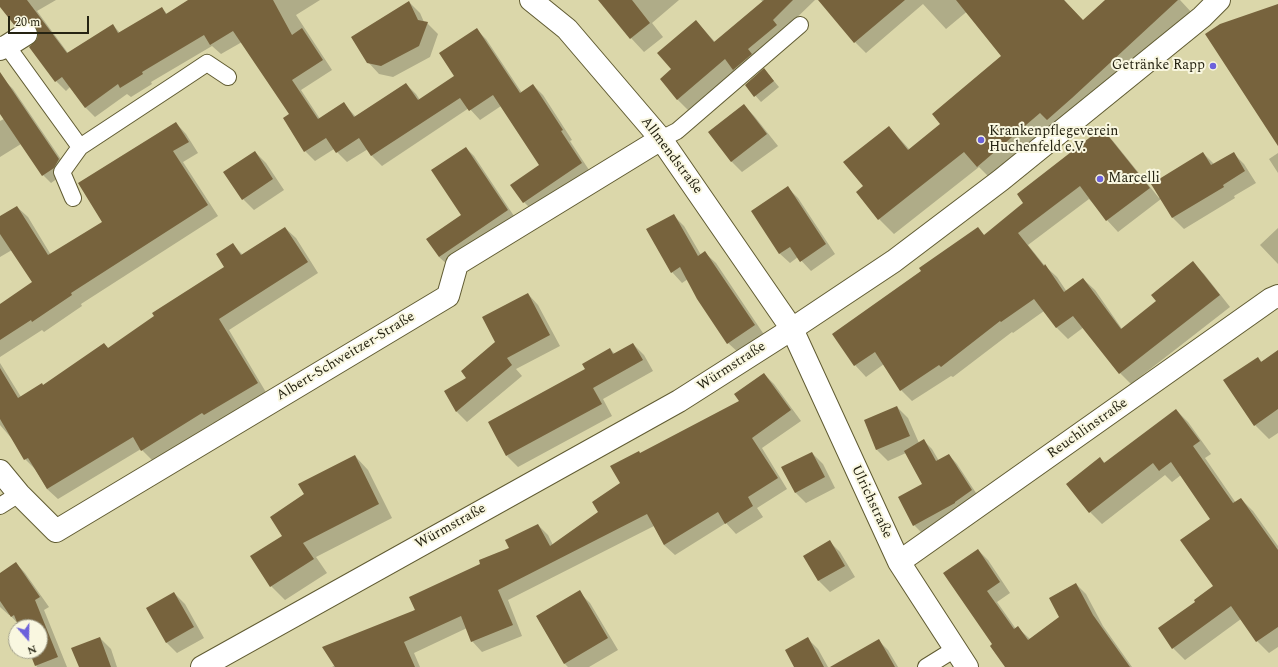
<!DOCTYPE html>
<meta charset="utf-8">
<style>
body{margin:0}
#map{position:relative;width:1278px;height:667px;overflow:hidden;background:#dbd7aa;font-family:Spectral,serif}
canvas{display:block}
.north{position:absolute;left:8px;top:619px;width:40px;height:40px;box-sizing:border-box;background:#f9f7e0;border:1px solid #a4a28e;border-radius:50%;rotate:160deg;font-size:11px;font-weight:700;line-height:16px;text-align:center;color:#252312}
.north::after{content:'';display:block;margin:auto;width:14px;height:18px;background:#6c61db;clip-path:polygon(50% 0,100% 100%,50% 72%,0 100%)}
.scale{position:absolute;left:8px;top:16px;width:81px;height:18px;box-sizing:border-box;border:2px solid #252312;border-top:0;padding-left:5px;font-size:12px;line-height:14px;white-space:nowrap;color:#252312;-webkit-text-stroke:3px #f9f7e0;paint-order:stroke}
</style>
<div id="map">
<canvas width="1278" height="667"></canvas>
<div class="north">N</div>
<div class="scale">20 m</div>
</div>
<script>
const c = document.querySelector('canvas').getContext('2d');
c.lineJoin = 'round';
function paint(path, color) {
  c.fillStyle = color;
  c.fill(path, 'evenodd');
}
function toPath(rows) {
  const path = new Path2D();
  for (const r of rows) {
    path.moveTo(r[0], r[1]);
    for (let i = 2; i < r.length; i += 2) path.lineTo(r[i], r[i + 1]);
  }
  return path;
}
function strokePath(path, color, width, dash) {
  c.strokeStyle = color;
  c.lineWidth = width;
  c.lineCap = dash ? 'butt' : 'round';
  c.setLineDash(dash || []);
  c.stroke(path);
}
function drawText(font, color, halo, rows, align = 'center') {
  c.font = font + ' Spectral,serif';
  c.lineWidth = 4;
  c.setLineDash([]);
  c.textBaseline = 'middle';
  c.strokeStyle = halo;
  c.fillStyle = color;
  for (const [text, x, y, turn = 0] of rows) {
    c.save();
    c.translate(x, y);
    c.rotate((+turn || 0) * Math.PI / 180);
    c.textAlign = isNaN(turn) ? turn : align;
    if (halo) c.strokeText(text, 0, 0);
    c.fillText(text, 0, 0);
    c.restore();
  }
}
const shadow = toPath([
 [0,0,56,0,37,11,68,53,113,25,120,33,162,8,167,14,189,0,320,0,296,15,332,70,301,90,320,119,344,104,356,117,406,84,416,94,420,100,456,76,477,30,486,39,522,93,533,85,543,95,572,140,570,141,591,173,534,212,524,202,512,185,540,165,501,106,480,120,469,108,382,166,372,156,368,149,347,162,334,149,315,161,305,151,284,118,290,114,242,42,221,54,212,46,151,82,152,84,131,97,127,94,95,117,85,107,70,87,66,91,56,81,38,40,39,32,36,31,25,36,15,26,0,5],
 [602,0,679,0,652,23,663,37,644,52,631,38],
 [761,0,815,0,783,31,688,110,677,99,672,69,696,21,715,42,763,2],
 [832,0,973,0,976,4,946,29,923,4,866,53,855,42],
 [993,0,1064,0,1083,21,1107,0,1180,0,1193,14,993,181,979,167,894,234,879,219,864,186,889,127,910,150,942,124,1002,56],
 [409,2,420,13,424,22,427,23,438,34,430,57,393,77,379,74,368,62],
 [769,75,779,87,761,102,746,85],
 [5,81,13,89,67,168,61,176,51,183,43,175,21,144,0,157,0,121,4,119,0,113,0,84],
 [744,105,755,117,778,146,742,172,731,161],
 [176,123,186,134,198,153,183,162,218,216,81,304,82,306,44,332,42,330,0,357,0,305,33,283,12,250,0,257,0,217,17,207,28,217,51,255,103,222],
 [1102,130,1113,141,1159,198,1203,153,1214,164,1233,153,1244,164,1256,183,1234,196,1235,198,1184,229,1173,218,1161,199,1118,232,1107,220,1089,199,1028,245,1045,266,1057,277,1067,292,1083,279,1095,290,1122,329,1158,301,1193,263,1204,274,1230,307,1131,384,1120,373,1084,327,1068,339,1057,328,1044,311,1013,333,1012,332,953,377,951,376,912,401,901,390,884,364,866,377,855,365,833,334,922,272,978,229,985,236,1025,203],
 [466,148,474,156,516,219,448,265,439,257,463,215],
 [255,152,266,163,284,190,254,210,243,199],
 [1278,153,1278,173,1269,159],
 [788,188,798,198,835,254,811,271,798,257,790,263,779,253],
 [673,215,684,226,701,255,705,253,716,263,765,336,739,353,728,343,688,279,682,283,672,272],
 [285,228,296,238,318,273,229,330,267,394,215,425,213,423,153,461,141,449,58,499,47,489,36,470,25,459,13,440,0,425,0,363,21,397,43,386,104,344,109,349,225,267,233,245,243,255],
 [1278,228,1278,264,1260,245],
 [528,294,538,305,560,346,516,369,522,376,467,422,457,412,445,391,468,379,496,343],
 [633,344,644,355,653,371,603,399,612,416,518,467,507,456,586,370,610,349,615,354],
 [1278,351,1278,433,1269,439,1255,425,1258,358,1262,362],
 [764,374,774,384,801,421,762,448,787,489,757,508,763,517,736,534,726,523,675,555,664,545,654,526,508,600,522,636,482,652,472,641,467,628,414,653,420,667,332,667,481,564,510,549,538,525,548,535,553,545,600,512,621,483,640,454,741,402],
 [897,407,908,418,919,443,924,441,932,449,939,461,949,455,957,464,980,499,923,534,914,525,924,484,906,453,888,461,877,450,865,421],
 [1176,410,1188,422,1211,454,1205,458,1236,503,1241,499,1253,511,1278,546,1278,647,1269,653,1257,641,1241,619,1185,660,1173,648,1196,602,1214,587,1212,519,1181,475,1172,482,1165,475,1102,524,1090,512,1100,458,1105,463],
 [812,453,823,464,835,488,806,503,795,492],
 [355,456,368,470,392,518,316,557,327,573,285,600,271,586,284,536,305,495],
 [829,541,840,552,855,577,830,592,819,581,804,556],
 [978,550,988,560,1010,593,997,602,1016,629,1018,628,1030,639,1060,617,1076,584,1086,594,1103,626,1132,667,1006,667,994,645],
 [16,563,25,573,49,607,44,610,67,667,37,667,30,651,40,651,40,627,21,627,10,615,9,615,0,607,0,574],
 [579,592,590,603,618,650,589,667,568,667,565,664,537,617],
 [174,593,185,604,204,638,177,653,166,642],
 [100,638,111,649,117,667,80,667],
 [808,639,818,649,828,667,795,667],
 [878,640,888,650,898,667,832,667]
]);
const building = toPath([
 [0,0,27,0,67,53,113,24,118,33,162,7,166,14,188,0,273,0,292,35,302,28,323,60,292,80,318,119,344,102,354,117,406,83,418,100,454,76,439,53,477,28,520,93,533,84,563,130,561,131,582,163,523,203,510,185,539,165,493,95,469,111,460,98,371,156,359,138,336,153,326,138,304,152,283,118,289,114,233,31,210,45,204,35,142,72,143,74,120,88,118,84,85,108,62,77,55,82,29,47,37,39,38,33,36,27,32,23,26,22,15,26,0,7],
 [598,0,632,0,650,23,630,39],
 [764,0,793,0,773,20,777,25,748,49,752,54,733,70,725,59,677,100,660,79,671,69,657,53,696,20,714,42],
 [818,0,905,0,854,43],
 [956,0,1064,0,1083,20,1105,0,1178,0,1072,98,1047,120,1040,113,977,167,964,152,878,220,856,192,863,186,843,162,889,126,908,150,940,124,932,114,1001,56],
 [409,1,418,20,428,22,419,46,381,66,367,63,351,37],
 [1278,4,1278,146,1205,34,1220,24],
 [764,68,774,81,754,97,745,85],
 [0,72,59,159,54,168,42,176,0,114],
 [744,104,767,134,731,162,708,132],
 [176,122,189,142,173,151,208,205,71,293,72,295,32,322,31,320,0,340,0,304,32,282,0,234,0,216,17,206,48,255,102,222,78,183],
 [1102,128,1150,188,1106,221,1080,186,1018,233,1044,266,1045,264,1064,292,1083,278,1121,329,1156,301,1151,295,1193,261,1220,295,1119,374,1073,316,1056,328,1034,299,1001,322,1000,321,941,367,939,365,900,391,875,352,854,366,832,334,921,271,919,268,978,227,984,235,1023,203,1017,194],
 [466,147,508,210,439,257,426,239,461,215,431,170],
 [255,151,273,179,242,200,223,172],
 [1203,152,1211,165,1234,152,1245,171,1223,185,1224,187,1172,218,1151,184],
 [788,186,826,244,800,262,790,247,779,254,751,211],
 [674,214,698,256,705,251,755,325,727,344,697,299,680,267,671,273,646,229],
 [285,227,308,262,219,319,258,383,204,415,202,413,141,451,133,437,47,489,28,458,24,460,0,419,0,368,18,398,42,383,43,385,104,343,108,348,154,316,152,313,224,267,216,254,233,243,241,255],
 [528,293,550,335,507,358,512,365,456,412,444,391,466,378,461,371,495,342,482,317],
 [633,343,643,360,593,388,602,404,506,456,488,422,585,369,582,364,610,348,613,354],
 [1278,350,1278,409,1254,426,1223,380,1258,357,1261,362],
 [764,373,791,410,752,438,778,478,748,497,753,506,725,524,718,512,664,545,647,514,498,590,513,625,471,642,461,616,404,642,415,667,335,667,322,647,415,610,409,597,480,564,479,560,509,548,505,540,538,524,550,546,598,512,592,502,620,483,610,466,639,451,640,453,739,401,734,394],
 [897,406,910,436,876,450,864,420],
 [1176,409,1200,441,1193,446,1233,503,1241,498,1278,550,1278,627,1256,642,1231,606,1172,649,1158,628,1195,602,1194,600,1213,586,1180,540,1210,519,1171,462,1159,471,1153,463,1089,513,1066,484,1100,457,1104,463],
 [924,439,936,461,949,454,972,490,955,502,955,503,913,526,898,497,922,484,904,451],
 [812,452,825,477,795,493,781,467],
 [355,455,379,504,303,543,314,559,270,587,250,556,282,536,270,517,304,494,298,484],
 [830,540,845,566,818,581,803,556],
 [978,549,1000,582,987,591,1014,629,1018,626,1028,640,1059,617,1049,598,1076,583,1093,615,1130,667,1005,667,990,646,992,644,943,573],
 [16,562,40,597,35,600,58,657,35,666,29,651,40,651,40,627,19,627,14,615,11,617,0,601,0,573],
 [580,590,608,638,564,664,536,616],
 [174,592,194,627,166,643,146,608],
 [100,637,111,667,79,667,71,648],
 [808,637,824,667,794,667,785,650],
 [879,639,895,667,830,667]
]);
const service = toPath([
 [7,46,80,147],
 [661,139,677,131,800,25],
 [73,198,62,172,80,147,174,85,207,63,228,77],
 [0,506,19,494],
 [926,667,955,649]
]);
const minor = toPath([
 [531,0,567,29,661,139,792,329,899,562,967,667],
 [0,49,7,46,26,34],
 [0,471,19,494,56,531,448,296,457,264,661,139],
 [899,562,1271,299,1278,296]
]);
const tertiary = toPath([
 [202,667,679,401,792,329,894,261,1001,180,1202,17,1219,0]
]);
const markers = [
 [1213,66,4,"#6c61db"],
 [981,140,4,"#6c61db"],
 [1100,179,4,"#6c61db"]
];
const poiNames = [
 ["Getränke Rapp",1205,66,"right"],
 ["Krankenpflegeverein",989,132],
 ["Huchenfeld e.V.",989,148],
 ["Marcelli",1108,179]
];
const streetNames = [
 ["Allmendstraße",671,156,53],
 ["Albert-Schweitzer-Straße",346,357,-31],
 ["Würmstraße",732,367,-33],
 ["Reuchlinstraße",1088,429,-35],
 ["Ulrichstraße",871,502,65],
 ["Würmstraße",451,527,-29]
];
paint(shadow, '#0003');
paint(building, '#77633d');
strokePath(service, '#605b32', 18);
strokePath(minor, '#605b32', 24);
strokePath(tertiary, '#605b32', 24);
strokePath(service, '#fff', 16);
strokePath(minor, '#fff', 22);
strokePath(tertiary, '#fff', 22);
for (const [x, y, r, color] of markers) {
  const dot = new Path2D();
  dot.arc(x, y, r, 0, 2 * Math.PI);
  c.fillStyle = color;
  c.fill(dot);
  strokePath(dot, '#f9f7e0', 1.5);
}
drawText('14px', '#252312', '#f9f7e0', poiNames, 'left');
drawText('14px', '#252312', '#f9f7e0', streetNames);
</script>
